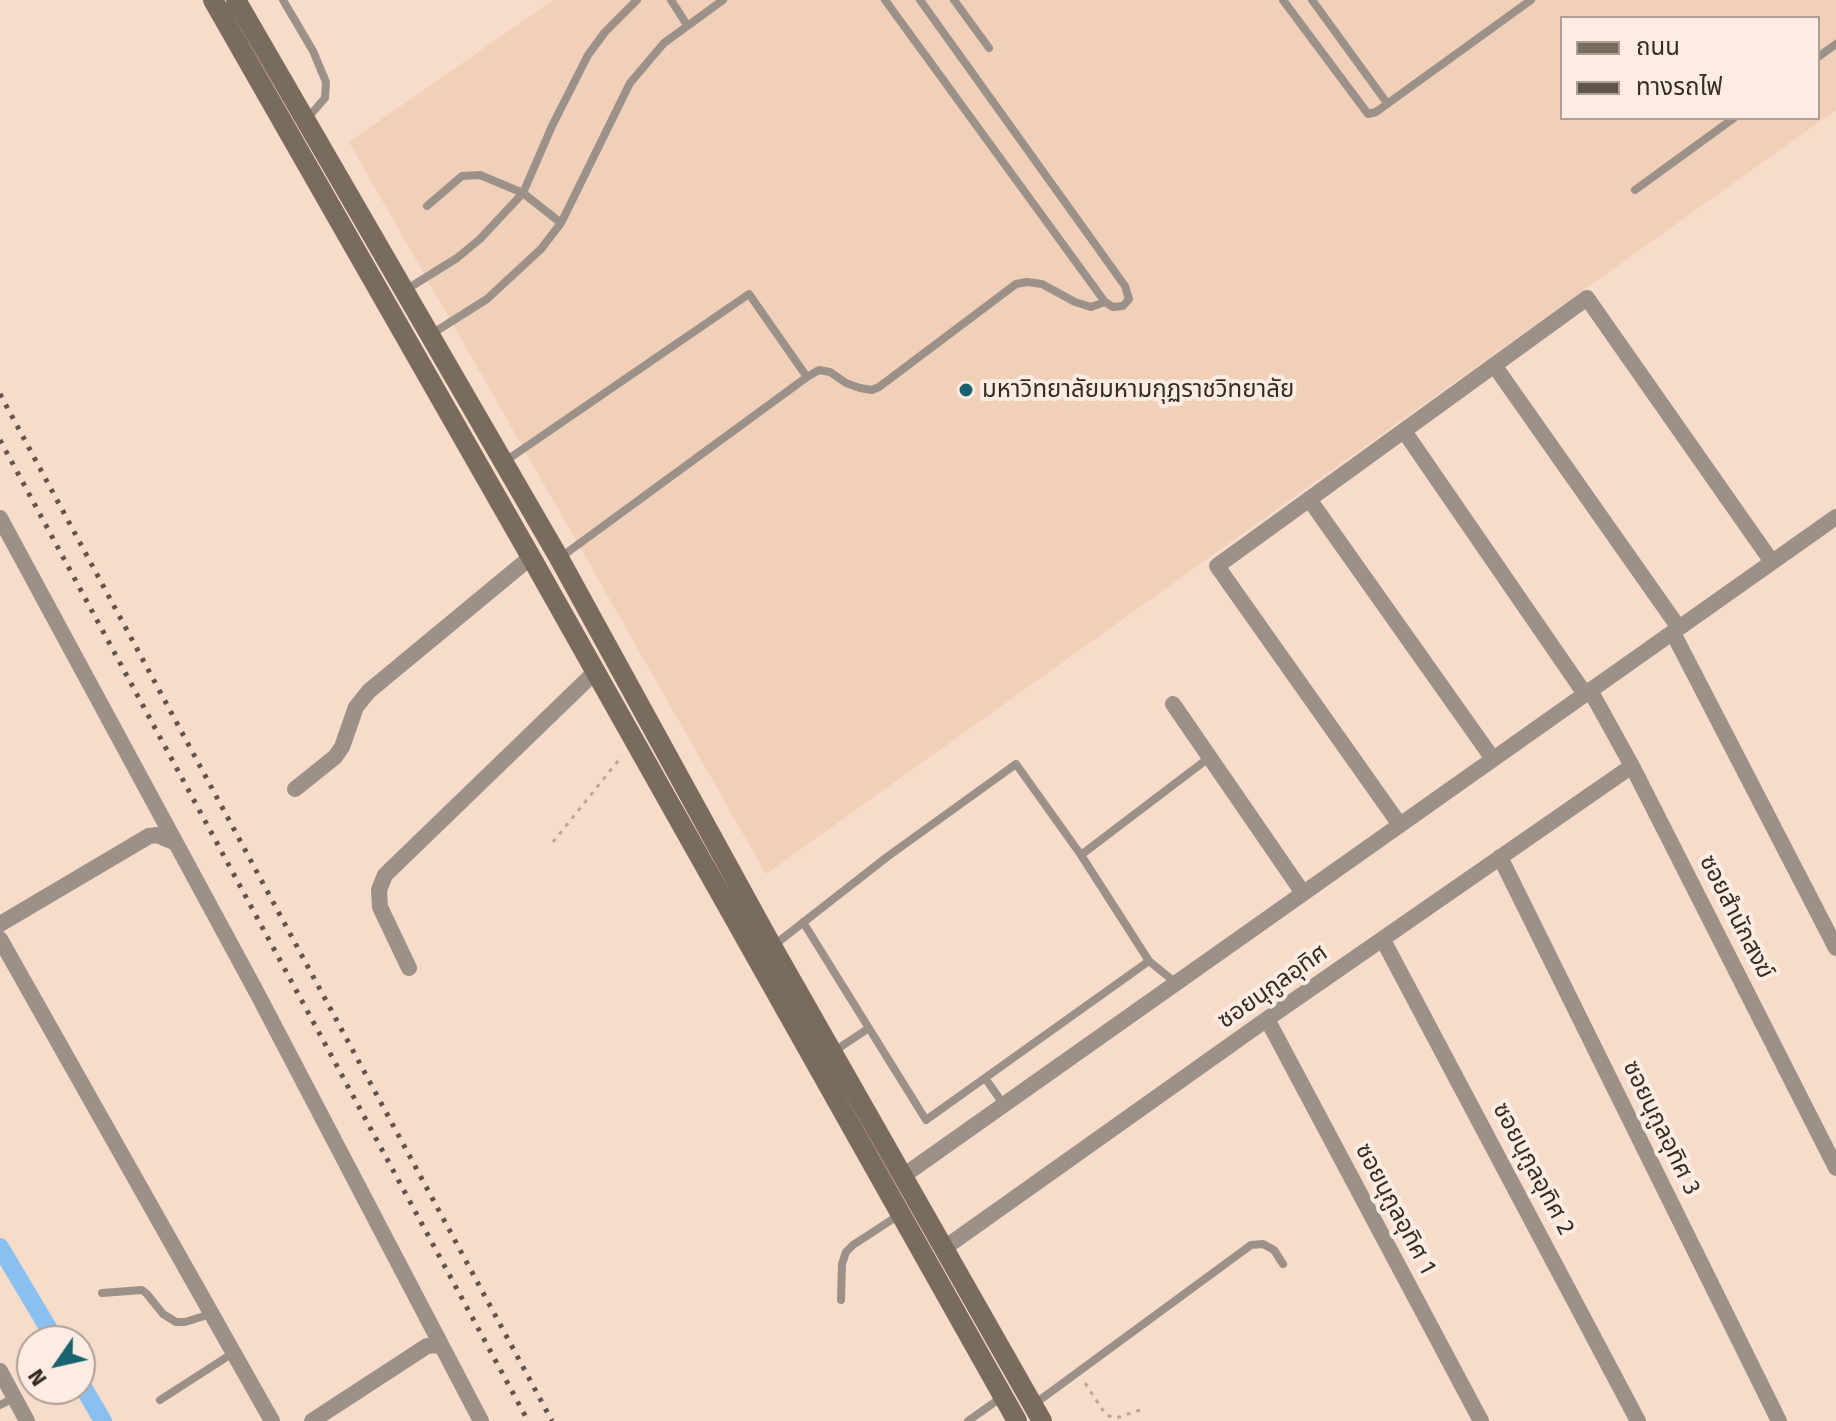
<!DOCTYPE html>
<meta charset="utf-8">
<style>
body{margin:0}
#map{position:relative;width:1836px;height:1421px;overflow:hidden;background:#f7dcca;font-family:"Fira Sans","Noto Sans Thai",sans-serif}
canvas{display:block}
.legend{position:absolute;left:1560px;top:16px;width:260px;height:104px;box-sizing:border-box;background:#fcece1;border:2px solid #ad9f96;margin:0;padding:10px 14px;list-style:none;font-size:24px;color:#362c25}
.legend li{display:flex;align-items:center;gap:16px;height:40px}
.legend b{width:40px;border:2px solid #ad9f96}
.north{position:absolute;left:16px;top:1325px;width:80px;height:80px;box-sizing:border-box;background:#fcece1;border:2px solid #ad9f96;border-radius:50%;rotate:236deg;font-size:22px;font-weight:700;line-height:32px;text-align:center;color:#362c25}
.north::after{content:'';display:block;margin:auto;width:28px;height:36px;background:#18636f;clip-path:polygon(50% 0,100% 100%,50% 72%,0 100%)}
</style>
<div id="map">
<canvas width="1836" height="1421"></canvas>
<ul class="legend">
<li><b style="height:10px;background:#796b5e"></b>ถนน</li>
<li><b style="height:10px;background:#62544b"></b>ทางรถไฟ</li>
</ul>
<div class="north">N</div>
</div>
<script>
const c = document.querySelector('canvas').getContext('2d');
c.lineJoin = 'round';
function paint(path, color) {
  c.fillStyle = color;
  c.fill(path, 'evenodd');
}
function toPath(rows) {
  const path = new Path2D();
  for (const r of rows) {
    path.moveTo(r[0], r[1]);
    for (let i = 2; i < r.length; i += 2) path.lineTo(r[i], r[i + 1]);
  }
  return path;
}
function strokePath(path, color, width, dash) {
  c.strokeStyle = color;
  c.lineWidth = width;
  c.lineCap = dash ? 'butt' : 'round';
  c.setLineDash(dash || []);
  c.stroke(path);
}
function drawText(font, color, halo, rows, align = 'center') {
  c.font = font + ' "Fira Sans","Noto Sans Thai",sans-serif';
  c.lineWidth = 8;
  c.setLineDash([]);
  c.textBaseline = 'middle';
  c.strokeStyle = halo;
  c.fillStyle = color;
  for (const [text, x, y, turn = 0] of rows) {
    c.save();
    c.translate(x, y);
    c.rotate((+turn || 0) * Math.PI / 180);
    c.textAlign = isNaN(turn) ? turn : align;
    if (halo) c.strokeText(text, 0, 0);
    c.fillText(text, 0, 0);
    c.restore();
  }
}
const built = toPath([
 [553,0,1836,0,1836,110,766,874,349,142],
 [1562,18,1818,18,1818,118,1562,118]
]);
const canal = toPath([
 [0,1247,56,1341],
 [80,1382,103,1421]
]);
const path = toPath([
 [553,842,622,756],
 [1085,1383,1106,1415,1116,1418,1140,1410]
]);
const service = toPath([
 [283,0,313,51,326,82,325,98,306,120],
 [671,0,687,25],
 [885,0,1105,302,1113,307,1123,306,1129,299,1125,286,920,0],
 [954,0,989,48],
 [1283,0,1368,114,1376,112,1531,0],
 [1312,0,1387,103],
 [1818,57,1836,44],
 [1635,190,1734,118],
 [427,206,462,176,480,175,523,193,561,223],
 [404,291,457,258,480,239,523,193,552,126,588,55,605,32,637,0],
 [430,335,487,299,541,249,561,223,630,83,664,43,723,0],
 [807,377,819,370,830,372,846,383,860,388,872,390,879,387,1016,284,1027,282,1042,284,1075,302,1091,307,1105,302],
 [504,462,749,294,807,377,561,557],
 [1081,855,1210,757],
 [803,922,926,1120,1149,961],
 [773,946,887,857,1016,764,1081,855,1149,961,1176,983],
 [833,1052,869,1028],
 [985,1078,1004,1105],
 [102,1293,142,1290,147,1294,163,1314,176,1322,185,1322,211,1314],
 [841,1300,842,1264,846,1252,853,1245,899,1215],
 [160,1400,233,1353],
 [0,1405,14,1398],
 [1033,1405,1251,1245,1263,1244,1274,1250,1283,1264],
 [968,1421,1002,1397]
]);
const minor = toPath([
 [1494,365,1679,628],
 [1404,431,1585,694],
 [1309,499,1493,759],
 [0,518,257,993,481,1421],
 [1673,633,1836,948],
 [1590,690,1632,766,1836,1168],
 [1173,704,1303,893],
 [295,789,335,757,342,747,356,707,369,691,531,557],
 [1400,825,1217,566,1587,298,1772,562],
 [1500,857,1779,1421],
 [0,924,149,836,157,835,174,842],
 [0,939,272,1421],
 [1383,940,1638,1421],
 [409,968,380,907,379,890,385,875,595,672],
 [1267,1019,1481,1421],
 [903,1176,1836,517],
 [943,1249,1267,1019,1632,766],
 [0,1371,27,1421],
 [312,1421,427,1346,439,1345]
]);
const secondary = toPath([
 [213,0,531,557,1017,1421],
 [236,0,559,558,772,946,1042,1421]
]);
const rail = toPath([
 [0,394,552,1421],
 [0,440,528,1421]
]);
const markers = [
 [966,390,8,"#18636f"]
];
const poiNames = [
 ["มหาวิทยาลัยมหามกุฏราชวิทยาลัย",982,390]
];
const streetNames = [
 ["ซอยสำนักสงฆ์",1736,917,63],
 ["ซอยนุกูลอุทิศ",1273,987,-35],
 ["ซอยนุกูลอุทิศ 3",1661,1128,64],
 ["ซอยนุกูลอุทิศ 2",1533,1169,62],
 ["ซอยนุกูลอุทิศ 1",1395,1209,62]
];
paint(built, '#f1d0b9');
strokePath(canal, '#8ac0f0', 18);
strokePath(path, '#bca698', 3, [4, 6]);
strokePath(service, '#9b9189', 8);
strokePath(minor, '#9b9189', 16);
strokePath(secondary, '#796b5e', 20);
strokePath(rail, '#62544b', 5, [4, 8]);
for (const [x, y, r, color] of markers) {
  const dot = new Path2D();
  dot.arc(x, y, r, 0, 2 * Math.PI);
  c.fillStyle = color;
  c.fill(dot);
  strokePath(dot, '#fcece1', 3);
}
drawText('24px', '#362c25', '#fcece1', poiNames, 'left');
drawText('24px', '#362c25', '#fcece1', streetNames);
</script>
